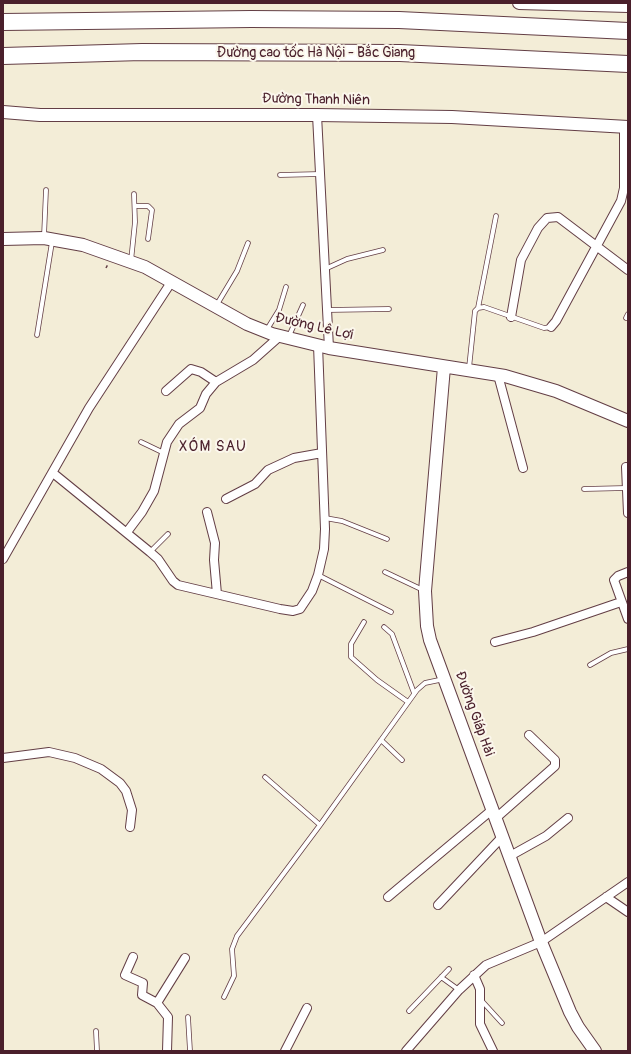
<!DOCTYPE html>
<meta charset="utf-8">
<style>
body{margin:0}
#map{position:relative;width:631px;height:1054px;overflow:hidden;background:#f3edd7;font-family:Pangolin,sans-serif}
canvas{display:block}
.frame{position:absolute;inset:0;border:4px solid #4a1f2b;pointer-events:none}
</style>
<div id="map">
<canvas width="631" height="1054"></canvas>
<div class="frame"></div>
</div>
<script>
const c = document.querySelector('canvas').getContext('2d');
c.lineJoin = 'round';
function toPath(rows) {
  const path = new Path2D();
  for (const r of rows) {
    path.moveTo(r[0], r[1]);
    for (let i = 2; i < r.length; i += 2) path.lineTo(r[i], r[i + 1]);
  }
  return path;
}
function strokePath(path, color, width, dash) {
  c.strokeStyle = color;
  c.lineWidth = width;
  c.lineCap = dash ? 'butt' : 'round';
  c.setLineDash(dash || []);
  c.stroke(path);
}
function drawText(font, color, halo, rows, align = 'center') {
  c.font = font + ' Pangolin,sans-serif';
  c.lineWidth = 4;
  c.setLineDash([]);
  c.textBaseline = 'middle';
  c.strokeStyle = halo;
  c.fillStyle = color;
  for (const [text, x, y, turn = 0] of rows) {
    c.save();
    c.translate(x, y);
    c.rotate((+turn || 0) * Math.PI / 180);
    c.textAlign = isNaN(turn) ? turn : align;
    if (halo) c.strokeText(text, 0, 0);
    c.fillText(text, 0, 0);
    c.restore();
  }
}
const path = toPath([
 [106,268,108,264]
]);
const lane = toPath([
 [280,175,320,174],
 [135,206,148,206,152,210,148,239],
 [44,236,46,190],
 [131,261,135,222,134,194],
 [325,269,347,259,383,250],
 [216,306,237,271,248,243],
 [478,308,484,307,544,328,551,327],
 [327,310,389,309],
 [626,318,628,314],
 [266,331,279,310,286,287],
 [37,335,52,242],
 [289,336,303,305],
 [469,368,475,311,478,308,496,216],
 [141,442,164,453],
 [584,489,626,488],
 [325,518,342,521,387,539],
 [150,552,168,534],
 [385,572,423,590],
 [318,575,391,612],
 [364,622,351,644,351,657,377,680,408,702],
 [384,627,392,634,414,693],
 [590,665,611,653,628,649],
 [381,740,402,760],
 [265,777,320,825],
 [441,977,459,990],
 [224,997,234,976,232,949,237,936,320,825,417,690,425,683,444,679],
 [481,1000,502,1023],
 [409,1011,449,969],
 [188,1017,190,1051],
 [96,1031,97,1051]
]);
const street = toPath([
 [317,115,329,348],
 [511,317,521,260,538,228,547,218,558,217,628,270],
 [551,327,556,321,621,201,624,188,624,127],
 [498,375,523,468],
 [166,391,191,369,201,372,216,382],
 [626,467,628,513],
 [53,473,150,552,158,559,173,581,178,585,280,609,293,611,300,609,312,591,318,575,324,549,325,529,318,345],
 [226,499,255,484,268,470,294,458,322,453],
 [207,512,215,543,214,560,217,594],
 [127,532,142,512,154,491,167,442,179,424,200,408,206,394,216,382,253,360,280,336],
 [3,559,89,408,172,281],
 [628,572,618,576,614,580,628,619],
 [495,642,533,632,621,602],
 [3,758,49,752,75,758,101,769,120,783,126,791,132,810,130,827],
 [496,818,555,766,555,760,529,735],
 [510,856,546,836,568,818],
 [388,897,493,809],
 [606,897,628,912],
 [438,905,503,836],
 [133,957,125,975,143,983,142,995,157,1003],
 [474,975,480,989,480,1024,493,1051],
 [167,1051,168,1017,157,1003,185,958],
 [285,1051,307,1008],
 [406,1051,459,990,486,965,541,942,628,882]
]);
const secondary = toPath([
 [519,3,628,6],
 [3,112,40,115,317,115,452,117,628,127],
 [3,239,44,238,83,245,145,267,247,324,272,334,329,348,505,376,556,391,628,421],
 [444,367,425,591,427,626,430,640,541,942,570,1012,578,1027,595,1051]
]);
const highway = toPath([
 [3,22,251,19,399,20,628,31],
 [3,56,142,52,400,53,628,64]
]);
const streetNames = [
 ["Đường cao tốc Hà Nội - Bắc Giang",316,53],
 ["Đường Thanh Niên",316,100,1],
 ["Đường Lê Lợi",314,327,13],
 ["Đường Giáp Hải",474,714,70]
];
const neighbourhoodNames = [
 ["XÓM SAU",213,447]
];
strokePath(lane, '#633e45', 5.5);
strokePath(street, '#633e45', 10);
strokePath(secondary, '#633e45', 14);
strokePath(highway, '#633e45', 18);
strokePath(path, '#633e45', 1.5, [3, 3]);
strokePath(lane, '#fff', 4);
strokePath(street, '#fff', 8);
strokePath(secondary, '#fff', 12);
strokePath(highway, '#fff', 16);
drawText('14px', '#4a1f2b', '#fbf7ec', streetNames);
c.letterSpacing = '1px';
drawText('15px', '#4a1f2b', '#fbf7ec', neighbourhoodNames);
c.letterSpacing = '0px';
</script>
